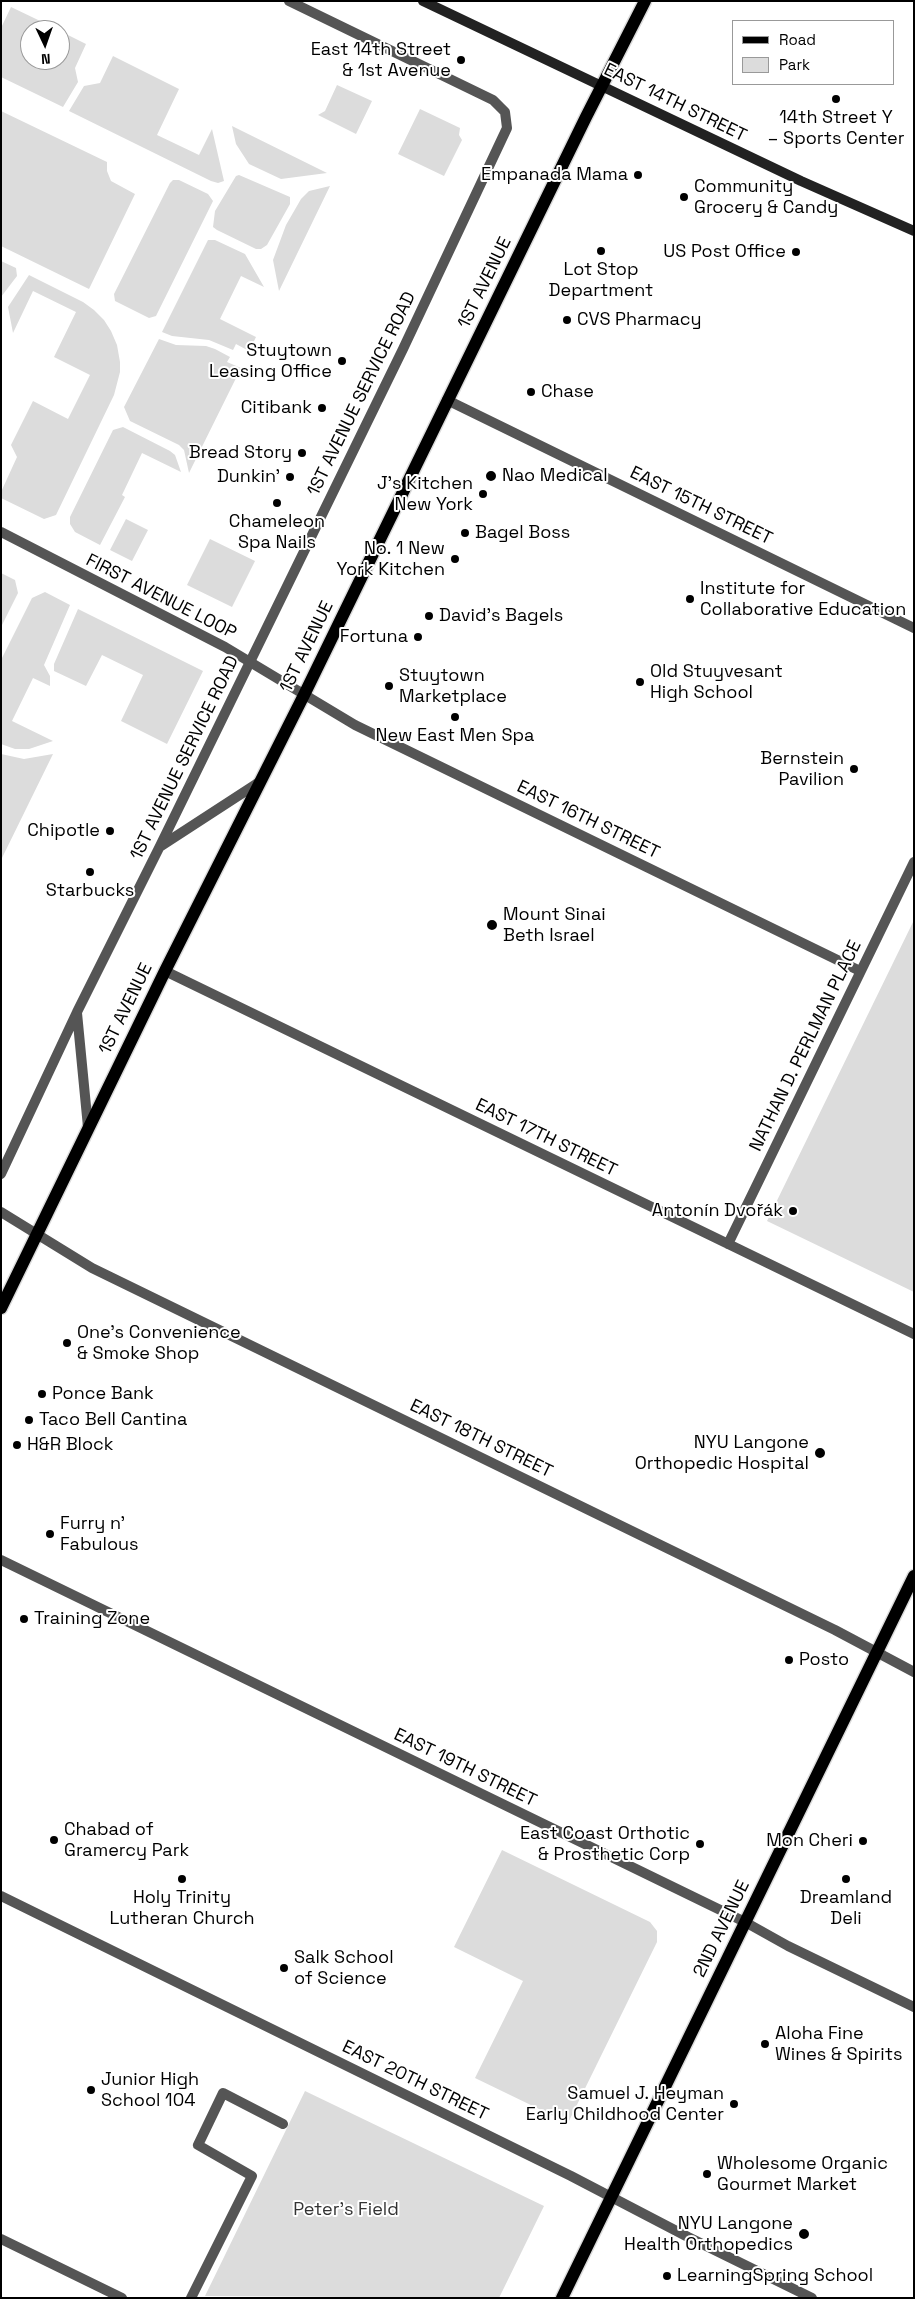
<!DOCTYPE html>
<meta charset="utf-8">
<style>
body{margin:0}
#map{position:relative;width:915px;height:2299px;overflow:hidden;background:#fff;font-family:"Space Grotesk",sans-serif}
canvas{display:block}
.frame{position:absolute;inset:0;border:2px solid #000;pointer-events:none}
.legend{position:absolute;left:732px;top:20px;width:162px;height:65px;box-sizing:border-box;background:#fff;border:1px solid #999;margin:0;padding:6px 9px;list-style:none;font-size:15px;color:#000}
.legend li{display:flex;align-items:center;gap:10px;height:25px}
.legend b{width:25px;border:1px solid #999}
.north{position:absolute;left:20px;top:20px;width:50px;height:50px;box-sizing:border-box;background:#fff;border:1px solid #999;border-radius:50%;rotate:177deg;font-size:14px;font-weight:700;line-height:20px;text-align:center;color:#000}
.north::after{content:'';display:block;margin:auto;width:18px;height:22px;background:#000;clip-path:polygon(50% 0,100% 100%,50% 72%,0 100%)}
</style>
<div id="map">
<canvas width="915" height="2299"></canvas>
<div class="frame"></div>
<ul class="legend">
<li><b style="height:6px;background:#000"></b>Road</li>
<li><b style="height:14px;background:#dcdcdc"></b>Park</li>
</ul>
<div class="north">N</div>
</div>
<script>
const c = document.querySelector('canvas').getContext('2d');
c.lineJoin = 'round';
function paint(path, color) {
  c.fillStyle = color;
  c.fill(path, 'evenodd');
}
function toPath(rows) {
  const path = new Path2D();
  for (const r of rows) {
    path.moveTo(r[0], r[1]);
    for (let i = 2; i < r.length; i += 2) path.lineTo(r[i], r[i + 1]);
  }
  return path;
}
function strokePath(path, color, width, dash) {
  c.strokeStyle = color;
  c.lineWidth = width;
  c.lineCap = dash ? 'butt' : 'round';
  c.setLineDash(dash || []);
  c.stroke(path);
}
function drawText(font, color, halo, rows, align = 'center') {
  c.font = font + ' "Space Grotesk",sans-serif';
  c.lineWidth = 4;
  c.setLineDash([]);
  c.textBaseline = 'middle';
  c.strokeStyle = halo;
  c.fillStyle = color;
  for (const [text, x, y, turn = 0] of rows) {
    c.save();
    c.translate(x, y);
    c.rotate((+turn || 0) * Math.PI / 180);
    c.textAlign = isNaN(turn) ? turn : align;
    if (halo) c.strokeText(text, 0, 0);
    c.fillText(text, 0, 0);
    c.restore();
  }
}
const green = toPath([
 [11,7,59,30,30,30,30,60,60,60,60,31,86,44,75,68,78,82,63,107,1,77,1,28],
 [113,56,179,89,157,135,199,155,212,129,224,181,218,183,211,181,69,111,84,86,100,83],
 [337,85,372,101,356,134,318,115,325,111],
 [420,109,460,128,459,135,462,140,444,176,398,154],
 [1,111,107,162,107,171,111,181,135,194,89,289,1,246],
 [232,126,327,173,281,179,249,164,236,144],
 [239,175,290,197,290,204,267,245,261,249,256,249,217,230,213,227,215,211,236,176],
 [173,180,179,180,208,194,213,201,156,316,149,318,115,301,114,294,170,183],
 [330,186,279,291,273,260,286,225,301,199,309,191],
 [208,240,215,240,245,254,264,287,241,276,220,319,256,337,249,351,236,344,233,350,209,340,172,336,162,332],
 [1,261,16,268,17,276,1,297],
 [29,275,83,302,94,310,104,320,111,331,117,345,120,362,120,372,114,395,56,515,44,519,1,498,1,492,17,457,11,445,33,401,68,419,90,375,54,357,76,312,33,291,13,333,8,307],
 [159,339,176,345,206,346,215,349,230,357,227,362,241,368,189,473,184,450,179,445,130,421,124,407],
 [123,427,170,451,175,455,181,472,142,453,122,495,125,497,100,545,75,532,70,524,70,517,113,430],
 [126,519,148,530,132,561,110,550],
 [210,539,255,561,232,607,187,585],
 [1,573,15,580,18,593,1,627],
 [45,592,70,605,44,665,50,676,50,686,33,678,12,721,53,741,29,749,15,749,1,744,1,660,32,598],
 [78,609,203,671,167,744,121,721,143,675,102,655,86,686,54,671,54,664],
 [1,754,24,759,53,754,1,860],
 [914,920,914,1292,767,1221],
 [502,1850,650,1922,657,1931,657,1942,568,2123,475,2078,523,1981,454,1947],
 [305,2091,544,2206,499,2298,205,2296]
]);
const service = toPath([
 [161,846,261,781],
 [77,1013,88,1127],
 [1,1174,77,1012,160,846,403,349,507,128,505,112,493,100,289,1],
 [191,2298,252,2176,198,2145,223,2093,283,2124]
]);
const minor = toPath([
 [447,400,914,628],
 [1,532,225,647,355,725,860,971],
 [165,971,914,1334],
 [1,1212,92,1268,835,1630,914,1672],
 [728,1244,914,862],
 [1,1560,745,1922,788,1946,914,2007],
 [1,1896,571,2176,688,2237,812,2298],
 [1,2239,122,2298]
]);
const secondary = toPath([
 [423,1,801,181,914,231]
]);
const primary = toPath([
 [1,1308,165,971,304,695,586,117,645,1],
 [562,2298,914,1576]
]);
const markers = [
 [461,60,5,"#000"],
 [836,99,5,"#000"],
 [638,175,5,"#000"],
 [684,197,5,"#000"],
 [601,251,5,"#000"],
 [796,252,5,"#000"],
 [567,320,5,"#000"],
 [342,361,5,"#000"],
 [531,392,5,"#000"],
 [322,408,5,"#000"],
 [302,453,5,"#000"],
 [491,476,6,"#000"],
 [290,477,5,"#000"],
 [483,494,5,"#000"],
 [277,503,5,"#000"],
 [465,533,5,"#000"],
 [455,559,5,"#000"],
 [690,599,5,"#000"],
 [429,616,5,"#000"],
 [418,637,5,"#000"],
 [640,682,5,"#000"],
 [389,686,5,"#000"],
 [455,717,5,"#000"],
 [854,769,5,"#000"],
 [110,831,5,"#000"],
 [90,872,5,"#000"],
 [492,925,6,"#000"],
 [793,1211,5,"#000"],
 [67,1343,5,"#000"],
 [42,1394,5,"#000"],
 [29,1420,5,"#000"],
 [17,1445,5,"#000"],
 [820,1453,6,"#000"],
 [50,1534,5,"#000"],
 [24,1619,5,"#000"],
 [789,1660,5,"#000"],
 [54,1840,5,"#000"],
 [863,1841,5,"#000"],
 [700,1844,5,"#000"],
 [182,1879,5,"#000"],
 [846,1879,5,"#000"],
 [284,1968,5,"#000"],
 [765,2044,5,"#000"],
 [91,2090,5,"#000"],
 [734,2104,5,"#000"],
 [707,2174,5,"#000"],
 [804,2234,6,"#000"],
 [667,2276,5,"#000"]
];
const poiNames = [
 ["East 14th Street",451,50,"right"],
 ["& 1st Avenue",451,71,"right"],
 ["14th Street Y",836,118,"center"],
 ["– Sports Center",836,139,"center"],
 ["Empanada Mama",628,175,"right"],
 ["Community",694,187],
 ["Grocery & Candy",694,208],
 ["US Post Office",786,252,"right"],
 ["Lot Stop",601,270,"center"],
 ["Department",601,291,"center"],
 ["CVS Pharmacy",577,320],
 ["Stuytown",332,351,"right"],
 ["Leasing Office",332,372,"right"],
 ["Chase",541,392],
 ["Citibank",312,408,"right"],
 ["Bread Story",292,453,"right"],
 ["Nao Medical",502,476],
 ["Dunkin'",280,477,"right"],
 ["J's Kitchen",473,484,"right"],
 ["New York",473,505,"right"],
 ["Chameleon",277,522,"center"],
 ["Spa Nails",277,543,"center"],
 ["Bagel Boss",475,533],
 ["No. 1 New",445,549,"right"],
 ["York Kitchen",445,570,"right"],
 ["Institute for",700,589],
 ["Collaborative Education",700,610],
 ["David's Bagels",439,616],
 ["Fortuna",408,637,"right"],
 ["Old Stuyvesant",650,672],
 ["High School",650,693],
 ["Stuytown",399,676],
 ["Marketplace",399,697],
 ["New East Men Spa",455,736,"center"],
 ["Bernstein",844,759,"right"],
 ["Pavilion",844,780,"right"],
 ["Chipotle",100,831,"right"],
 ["Starbucks",90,891,"center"],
 ["Mount Sinai",503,915],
 ["Beth Israel",503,936],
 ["Antonín Dvořák",783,1211,"right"],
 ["One's Convenience",77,1333],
 ["& Smoke Shop",77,1354],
 ["Ponce Bank",52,1394],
 ["Taco Bell Cantina",39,1420],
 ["NYU Langone",809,1443,"right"],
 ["Orthopedic Hospital",809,1464,"right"],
 ["H&R Block",27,1445],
 ["Furry n'",60,1524],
 ["Fabulous",60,1545],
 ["Training Zone",34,1619],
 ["Posto",799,1660],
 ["Chabad of",64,1830],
 ["Gramercy Park",64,1851],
 ["East Coast Orthotic",690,1834,"right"],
 ["& Prosthetic Corp",690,1855,"right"],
 ["Mon Cheri",853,1841,"right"],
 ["Holy Trinity",182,1898,"center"],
 ["Lutheran Church",182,1919,"center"],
 ["Dreamland",846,1898,"center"],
 ["Deli",846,1919,"center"],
 ["Salk School",294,1958],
 ["of Science",294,1979],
 ["Aloha Fine",775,2034],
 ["Wines & Spirits",775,2055],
 ["Junior High",101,2080],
 ["School 104",101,2101],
 ["Samuel J. Heyman",724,2094,"right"],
 ["Early Childhood Center",724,2115,"right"],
 ["Wholesome Organic",717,2164],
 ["Gourmet Market",717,2185],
 ["NYU Langone",793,2224,"right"],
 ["Health Orthopedics",793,2245,"right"],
 ["LearningSpring School",677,2276]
];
const streetNames = [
 ["EAST 14TH STREET",675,103,26],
 ["1ST AVENUE",485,283,-64],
 ["1ST AVENUE SERVICE ROAD",362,394,-64],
 ["EAST 15TH STREET",701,506,26],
 ["FIRST AVENUE LOOP",161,597,27],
 ["1ST AVENUE",307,647,-64],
 ["1ST AVENUE SERVICE ROAD",185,758,-64],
 ["EAST 16TH STREET",588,820,26],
 ["1ST AVENUE",126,1009,-64],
 ["NATHAN D. PERLMAN PLACE",806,1046,-64],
 ["EAST 17TH STREET",546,1138,26],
 ["EAST 18TH STREET",481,1439,26],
 ["EAST 19TH STREET",465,1768,26],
 ["2ND AVENUE",722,1929,-64],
 ["EAST 20TH STREET",415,2081,26]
];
const parkNames = [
 ["Peter's Field",346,2210]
];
paint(green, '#dcdcdc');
strokePath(primary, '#dbdbdb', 15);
strokePath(service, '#555', 10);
strokePath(minor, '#555', 10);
strokePath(secondary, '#222', 10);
strokePath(primary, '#000', 12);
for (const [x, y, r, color] of markers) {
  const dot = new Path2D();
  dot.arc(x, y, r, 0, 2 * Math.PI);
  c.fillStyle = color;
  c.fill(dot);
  strokePath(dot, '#fff', 2);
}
drawText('18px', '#000', '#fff', poiNames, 'left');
drawText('18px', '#000', '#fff', streetNames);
drawText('18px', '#333', '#fff', parkNames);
</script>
